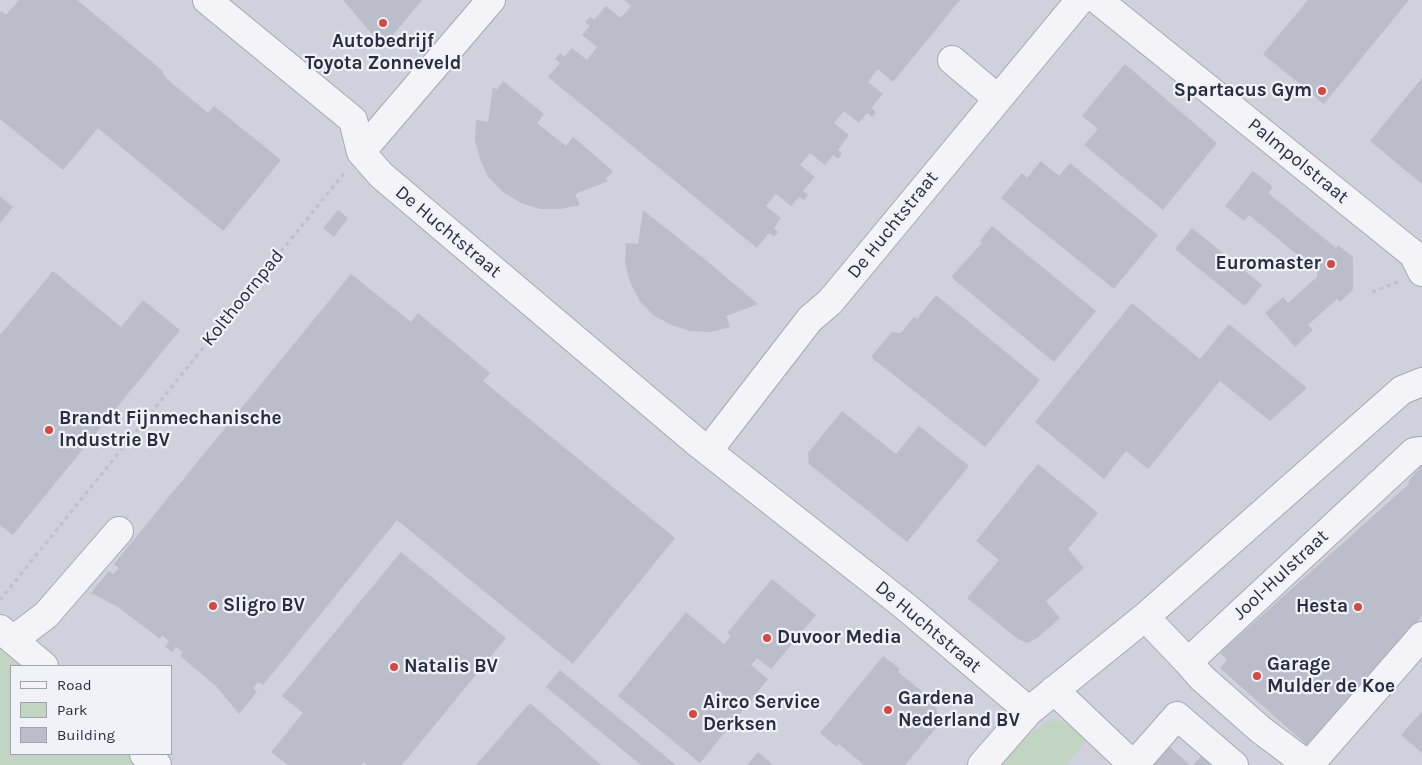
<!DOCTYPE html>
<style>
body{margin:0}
#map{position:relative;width:1422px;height:765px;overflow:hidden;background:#e1e2ea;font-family:Karla,sans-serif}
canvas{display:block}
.legend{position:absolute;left:10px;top:665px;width:162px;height:90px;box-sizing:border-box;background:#f0f2f7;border:1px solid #a0a3af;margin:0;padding:6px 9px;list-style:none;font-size:15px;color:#282d42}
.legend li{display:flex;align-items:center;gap:10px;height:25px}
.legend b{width:25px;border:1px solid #a0a3af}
</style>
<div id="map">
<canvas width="1422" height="765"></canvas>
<ul class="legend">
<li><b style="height:6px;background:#f4f4f8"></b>Road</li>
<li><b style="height:14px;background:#c2d4c2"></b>Park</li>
<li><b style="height:14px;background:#bbbdca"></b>Building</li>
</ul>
</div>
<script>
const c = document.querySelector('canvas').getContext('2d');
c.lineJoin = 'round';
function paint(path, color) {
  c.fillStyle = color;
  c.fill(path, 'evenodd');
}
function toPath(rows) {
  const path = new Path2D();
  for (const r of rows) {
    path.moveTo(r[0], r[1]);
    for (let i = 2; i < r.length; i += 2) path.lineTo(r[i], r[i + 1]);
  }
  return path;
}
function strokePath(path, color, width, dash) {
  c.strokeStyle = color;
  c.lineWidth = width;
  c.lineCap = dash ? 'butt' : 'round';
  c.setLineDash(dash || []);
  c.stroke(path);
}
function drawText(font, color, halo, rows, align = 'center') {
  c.font = font + ' Karla,sans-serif';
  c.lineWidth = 4.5;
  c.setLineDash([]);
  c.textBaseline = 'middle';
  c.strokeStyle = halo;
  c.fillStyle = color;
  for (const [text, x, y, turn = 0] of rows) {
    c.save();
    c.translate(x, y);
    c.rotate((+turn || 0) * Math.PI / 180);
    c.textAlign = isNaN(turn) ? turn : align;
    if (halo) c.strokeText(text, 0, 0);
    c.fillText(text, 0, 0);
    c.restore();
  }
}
const built = toPath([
 [0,0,1422,0,1422,765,28,765,15,754,171,754,171,666,11,666,0,741]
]);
const green = toPath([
 [0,640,30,666,11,666,11,754,130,754,142,765,0,765],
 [1054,718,1068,724,1088,738,1067,765,1002,765,1027,736]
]);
const building = toPath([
 [19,0,77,0,163,71,162,72,167,79,208,113,214,106,281,160,223,231,98,128,63,170,0,119,0,13,1,11,6,15],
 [343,0,422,0,383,47],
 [624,0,960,0,893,82,878,69,868,82,883,94,871,108,876,112,872,117,867,113,859,123,844,111,834,123,849,135,838,150,842,153,838,159,833,155,825,165,810,153,800,165,815,177,803,191,808,195,804,200,799,197,791,206,776,194,766,206,781,218,774,228,778,232,774,237,769,233,757,248,548,77,560,63,555,59,560,53,564,57,572,48,587,60,597,47,582,35,590,26,585,22,590,17,594,20,606,6,621,18,631,6],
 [1308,0,1409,0,1324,104,1263,54],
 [1125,64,1217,143,1163,210,1084,145,1098,129,1082,116],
 [1422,78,1422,184,1370,141],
 [503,81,544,114,537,123,566,146,573,137,613,171,606,179,608,181,575,194,580,205,560,209,540,209,521,203,503,192,489,178,480,160,475,140,476,120,488,122,493,87,497,90],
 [1041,161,1059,176,1070,163,1158,235,1114,289,1001,198,1022,173,1027,178],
 [1253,171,1273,187,1268,193,1336,248,1338,245,1353,257,1353,290,1340,302,1337,299,1308,325,1313,330,1295,347,1265,313,1283,297,1288,303,1317,277,1317,271,1249,215,1244,221,1225,206],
 [0,196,13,207,0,223],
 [338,210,348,218,334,237,323,228],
 [643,210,702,257,758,304,726,316,730,327,710,332,690,331,671,325,653,315,639,300,630,282,625,263,626,243,638,244],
 [992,226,1096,311,1054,362,951,277,982,243,980,241],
 [1192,228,1262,285,1245,306,1175,249],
 [53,271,121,327,143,300,180,330,13,535,0,525,0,335],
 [351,274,411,322,418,313,490,373,483,381,675,538,573,664,397,520,263,685,258,682,253,688,257,692,239,714,216,686,180,656,183,652,176,647,172,652,165,647,169,641,162,635,160,639,118,607,91,593,109,571,113,574,119,568,114,564],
 [936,295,1040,380,985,447,871,357,892,332,901,333,914,317,917,319],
 [1132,303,1200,359,1229,324,1307,388,1270,421,1220,381,1148,469,1126,451,1104,479,1035,422],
 [842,411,896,454,919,426,969,466,907,542,809,464,808,453],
 [1038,464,1098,513,1068,549,1084,568,1046,601,1060,618,1036,639,1027,643,1018,639,967,598,999,560,976,541],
 [1422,465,1422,616,1308,746,1220,668,1227,660,1220,653,1410,483,1408,482],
 [401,552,506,638,402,765,367,765,364,762,361,765,288,765,271,752,303,713,282,696],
 [772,579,816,615,771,669,757,658,751,665,768,679,700,763,618,696,686,612,724,644,731,636,727,633],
 [883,656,900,669,898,672,934,701,939,717,936,728,905,765,864,765,839,744,837,747,820,733],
 [560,670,676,765,641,765,546,687],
 [530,703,601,765,476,765],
 [1422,711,1422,753,1401,735],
 [1169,746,1190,765,1153,765],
 [758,752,773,765,747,765],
 [1204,753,1217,765,1193,765]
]);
const path = toPath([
 [1372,292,1398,282],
 [0,600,345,172]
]);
const minor = toPath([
 [207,0,353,120,361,152,381,175,699,444,906,607,1029,711],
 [1098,0,1413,254,1422,272],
 [952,60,997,98],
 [361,152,491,0],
 [708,451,810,319,830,302,1080,0],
 [1145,617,1188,662,1414,452,1422,451],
 [0,629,44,666],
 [13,640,46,615,119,531],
 [1188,662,1202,678,1261,730,1304,762,1311,763,1422,636],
 [1054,690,1133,765],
 [144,754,157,765],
 [982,765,1029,711,1145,617,1402,390,1422,382],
 [1134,765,1177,716,1234,765]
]);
const markers = [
 [383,23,5,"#d34a42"],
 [1322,91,5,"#d34a42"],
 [1331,264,5,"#d34a42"],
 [49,430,5,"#d34a42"],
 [213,606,5,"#d34a42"],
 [1358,607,5,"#d34a42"],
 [767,638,5,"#d34a42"],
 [394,667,5,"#d34a42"],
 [1257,676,5,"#d34a42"],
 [888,710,5,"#d34a42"],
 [693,714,5,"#d34a42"]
];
const poiNames = [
 ["Autobedrijf",383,42,"center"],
 ["Toyota Zonneveld",383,64,"center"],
 ["Spartacus Gym",1312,91,"right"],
 ["Euromaster",1321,264,"right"],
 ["Brandt Fijnmechanische",59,419],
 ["Industrie BV",59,441],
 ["Sligro BV",223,606],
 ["Hesta",1348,607,"right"],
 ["Duvoor Media",777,638],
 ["Garage",1267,665],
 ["Mulder de Koe",1267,687],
 ["Natalis BV",404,667],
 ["Gardena",898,699],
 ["Nederland BV",898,721],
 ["Airco Service",703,703],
 ["Derksen",703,725]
];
const streetNames = [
 ["Palmpolstraat",1298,161,39],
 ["De Huchtstraat",893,225,-51],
 ["De Huchtstraat",448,232,40],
 ["Kolthoornpad",243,298,-51],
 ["Jool-Hulstraat",1281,575,-43],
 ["De Huchtstraat",928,627,40]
];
paint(built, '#cfd1dc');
paint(green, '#c2d4c2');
paint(building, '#bbbdca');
strokePath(minor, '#a6a8b4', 30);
strokePath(path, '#bfc0c9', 3, [4, 4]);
strokePath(minor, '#f4f4f8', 28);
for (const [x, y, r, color] of markers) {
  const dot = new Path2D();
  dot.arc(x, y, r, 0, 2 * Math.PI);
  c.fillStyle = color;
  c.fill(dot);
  strokePath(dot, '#f0f2f7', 2);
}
drawText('bold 19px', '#282d42', '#f0f2f7', poiNames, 'left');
drawText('19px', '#282d42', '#f0f2f7', streetNames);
</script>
